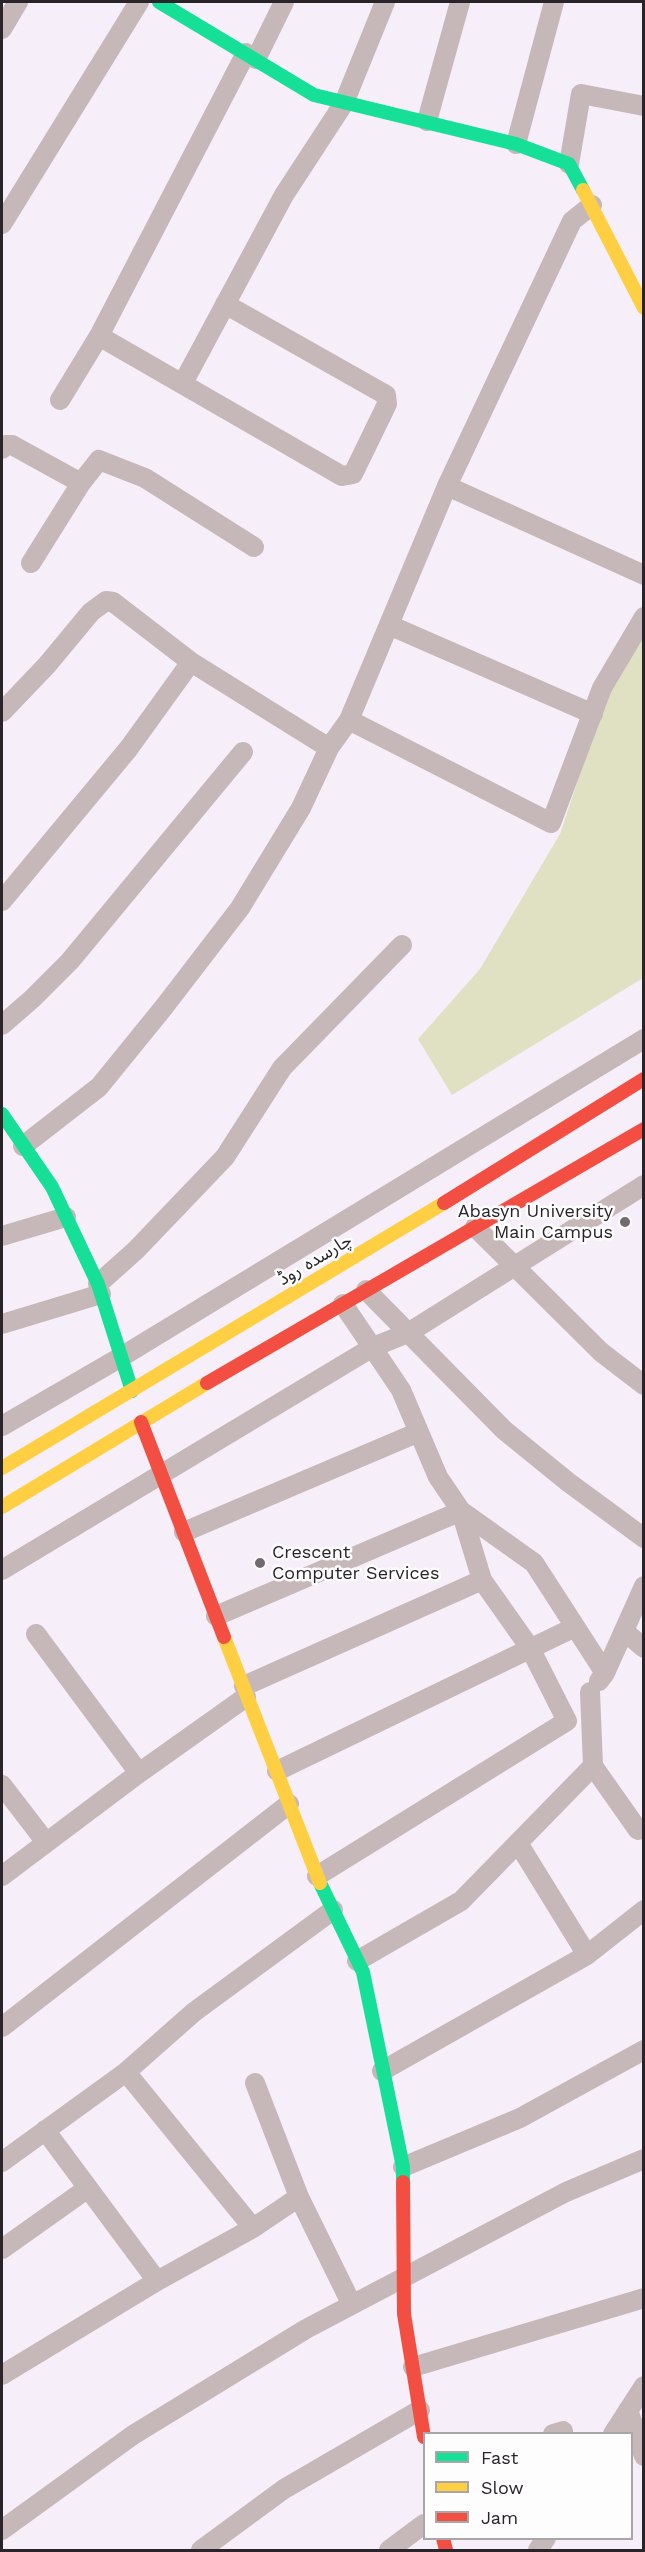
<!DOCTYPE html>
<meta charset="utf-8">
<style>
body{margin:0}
#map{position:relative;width:645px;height:2552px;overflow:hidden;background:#f6eef8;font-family:"Work Sans",sans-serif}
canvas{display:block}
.frame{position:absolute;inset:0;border:3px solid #29232a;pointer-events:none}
.legend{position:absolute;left:423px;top:2432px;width:210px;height:108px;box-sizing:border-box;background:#fdfdfd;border:2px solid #a8a6a9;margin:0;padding:8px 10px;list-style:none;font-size:18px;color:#29232a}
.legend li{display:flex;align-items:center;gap:12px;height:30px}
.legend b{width:30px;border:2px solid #a8a6a9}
</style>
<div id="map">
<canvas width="645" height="2552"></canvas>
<div class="frame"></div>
<ul class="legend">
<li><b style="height:8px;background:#16e098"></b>Fast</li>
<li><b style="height:8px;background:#ffcf43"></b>Slow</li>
<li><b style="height:8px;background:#f24e42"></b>Jam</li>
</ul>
</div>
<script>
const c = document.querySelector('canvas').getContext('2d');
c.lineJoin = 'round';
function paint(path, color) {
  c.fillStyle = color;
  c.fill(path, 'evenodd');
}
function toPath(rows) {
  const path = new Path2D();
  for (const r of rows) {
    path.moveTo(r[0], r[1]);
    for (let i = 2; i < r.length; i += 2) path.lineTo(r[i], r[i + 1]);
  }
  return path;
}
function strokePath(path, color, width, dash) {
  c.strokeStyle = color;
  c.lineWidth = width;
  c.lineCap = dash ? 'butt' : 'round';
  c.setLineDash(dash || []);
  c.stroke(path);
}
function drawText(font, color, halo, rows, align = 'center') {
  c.font = font + ' "Work Sans","Noto Sans Arabic",sans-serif';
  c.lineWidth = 5;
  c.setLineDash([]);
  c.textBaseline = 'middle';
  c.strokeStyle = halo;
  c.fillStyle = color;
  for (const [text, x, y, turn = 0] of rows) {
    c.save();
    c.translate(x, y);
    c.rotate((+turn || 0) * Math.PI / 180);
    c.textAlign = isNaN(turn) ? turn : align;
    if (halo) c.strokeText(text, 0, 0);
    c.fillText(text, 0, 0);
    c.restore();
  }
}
const green = toPath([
 [643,628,643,978,452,1095,418,1039,480,969,560,834,609,686]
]);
const street = toPath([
 [2,29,18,2],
 [256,59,284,2],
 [427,121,460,2],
 [516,144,554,2],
 [569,164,581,94,644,106],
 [2,224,139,2],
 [99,336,342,476,353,474,387,404,386,395,225,304],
 [183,383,284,195,344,103,385,2],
 [60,400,99,336,246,53],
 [2,449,6,445,12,445,81,483],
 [447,486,644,575],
 [31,563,81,483,99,460,145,478,254,547],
 [389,625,593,714],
 [2,712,47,665,91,612,106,601,113,602,191,662],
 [349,720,447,486,572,221,592,205],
 [2,901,129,748,191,662,329,748,349,720,551,823,602,688,644,617],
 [2,1025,32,999,70,961,243,752],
 [23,1146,99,1087,164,1007,240,908,301,808,329,748],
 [475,1227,601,1352,644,1385],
 [2,1236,66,1217],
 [98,1284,136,1250,225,1157,282,1068,402,945],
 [366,1290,504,1430,568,1482,644,1538],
 [343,1304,401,1390,438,1477,461,1511,534,1563,605,1673],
 [2,1324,101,1294],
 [2,1426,121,1357,644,1039],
 [184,1532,419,1432],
 [2,1570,373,1347,408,1333,644,1185],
 [216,1616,461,1511,482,1580,244,1686],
 [624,1631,644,1648],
 [36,1634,139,1773],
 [599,1681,605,1673,644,1586],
 [593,1766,638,1830],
 [277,1771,575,1627],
 [2,1785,45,1841],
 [518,1843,587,1955],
 [2,1876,139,1773,246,1697],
 [317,1876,567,1721,530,1648,482,1580],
 [357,1961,461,1901,593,1766,590,1692],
 [2,2027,289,1804],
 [382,2071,587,1955,644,1910],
 [126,2072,253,2228],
 [255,2083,299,2197,351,2303],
 [45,2130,157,2281],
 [2,2162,126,2072,194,2012,333,1910],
 [403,2167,520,2118,644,2050],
 [2,2249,88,2188],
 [413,2367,644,2298],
 [2,2375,157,2281,253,2228,299,2197],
 [628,2410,644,2456],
 [553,2434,563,2431],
 [613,2434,644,2386],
 [2,2530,133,2435,306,2329,566,2192,644,2159],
 [201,2550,284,2489,420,2410],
 [389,2550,424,2524],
 [538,2550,546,2538]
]);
const fast = toPath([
 [159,2,314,95,516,144,569,164,583,190],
 [2,1114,52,1187,98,1284,132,1391],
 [320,1883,363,1972,403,2167,403,2182]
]);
const slow = toPath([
 [583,190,644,308],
 [2,1468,444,1203],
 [2,1507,207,1383],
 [224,1637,320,1883]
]);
const jam = toPath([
 [444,1203,644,1079],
 [207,1383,644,1129],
 [141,1422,224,1637],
 [403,2182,404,2314,424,2437],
 [443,2538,446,2550]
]);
const markers = [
 [625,1222,6,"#716a72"],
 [260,1563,6,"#716a72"]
];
const poiNames = [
 ["Abasyn University",613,1212],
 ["Main Campus",613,1233],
 ["Crescent",272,1553,"left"],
 ["Computer Services",272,1574,"left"]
];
const streetNames = [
 ["چارسدہ روڈ",315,1260,-31]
];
paint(green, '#dfe1c2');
strokePath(street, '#c6b8b9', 20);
strokePath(fast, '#16e098', 14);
strokePath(slow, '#ffcf43', 14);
strokePath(jam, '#f24e42', 14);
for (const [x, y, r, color] of markers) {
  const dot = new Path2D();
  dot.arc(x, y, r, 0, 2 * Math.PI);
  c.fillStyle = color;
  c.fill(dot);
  strokePath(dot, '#fdfdfd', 2);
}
drawText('18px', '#29232a', '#fdfdfd', poiNames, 'right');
drawText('18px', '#29232a', '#fdfdfd', streetNames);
</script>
